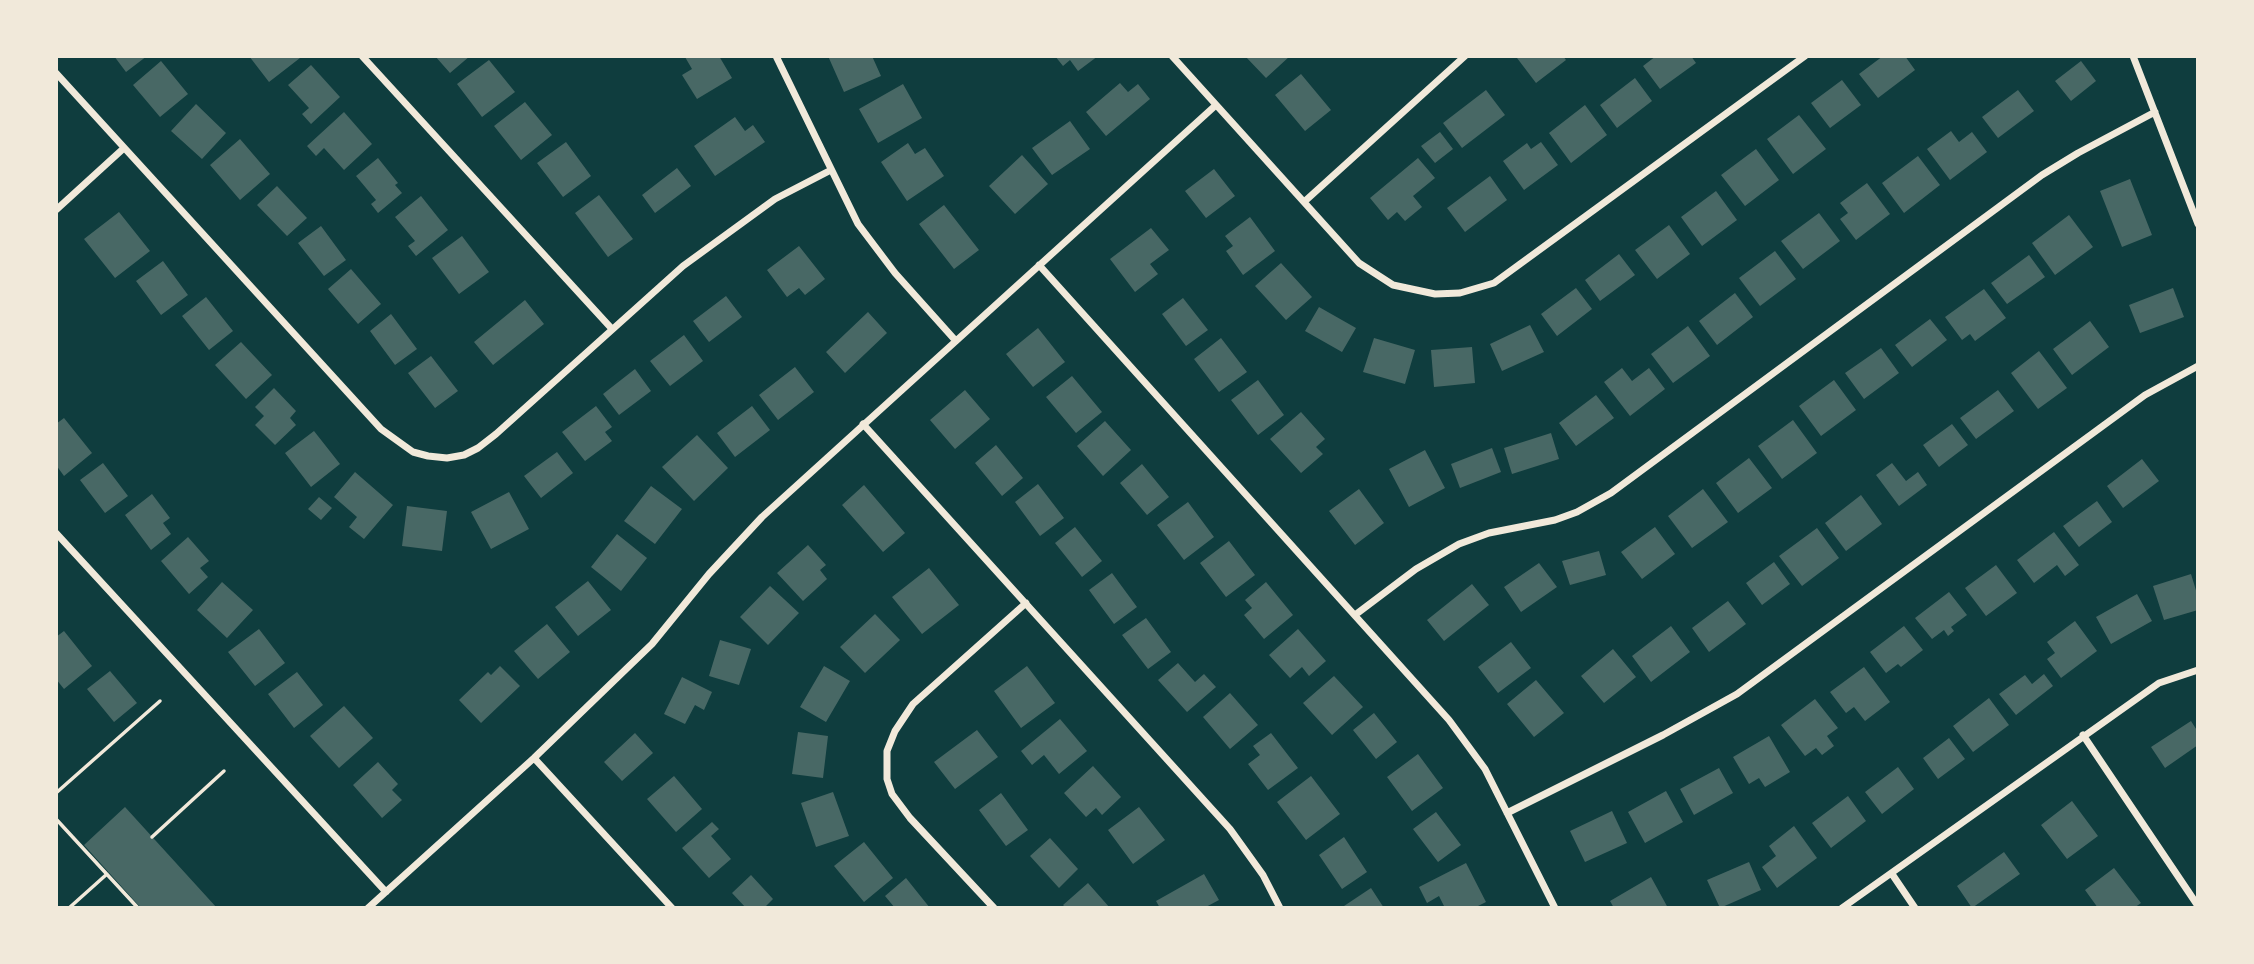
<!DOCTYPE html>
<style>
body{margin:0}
#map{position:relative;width:2254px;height:964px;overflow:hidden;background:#0f3d3e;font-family:"Open Sans",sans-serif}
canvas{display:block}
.frame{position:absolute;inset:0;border:58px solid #f1e9da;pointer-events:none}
</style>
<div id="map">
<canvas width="2254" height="964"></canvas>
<div class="frame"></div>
</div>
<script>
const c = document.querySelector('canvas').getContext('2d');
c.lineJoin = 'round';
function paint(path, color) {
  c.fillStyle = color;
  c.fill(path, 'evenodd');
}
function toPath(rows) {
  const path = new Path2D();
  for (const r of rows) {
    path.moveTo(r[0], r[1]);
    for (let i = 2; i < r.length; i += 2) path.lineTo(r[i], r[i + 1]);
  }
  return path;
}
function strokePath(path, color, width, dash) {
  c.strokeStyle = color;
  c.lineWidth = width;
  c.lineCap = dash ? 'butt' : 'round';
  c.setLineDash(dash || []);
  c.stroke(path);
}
const building = toPath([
 [114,56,147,56,126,72],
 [249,56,299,56,300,58,269,82],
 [435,56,470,56,450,73],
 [687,56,719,56,732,78,697,99,682,75,692,69,685,57],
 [828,56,872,56,881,76,844,92],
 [1055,56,1098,56,1078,71,1070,60,1063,66],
 [1245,56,1290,56,1266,78],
 [1520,56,1563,56,1566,60,1536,83,1517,58],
 [1656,56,1691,56,1696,63,1660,89,1643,66],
 [1883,56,1905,56,1915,70,1878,98,1859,74],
 [489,60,515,92,482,117,457,84],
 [161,61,188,94,160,117,133,85],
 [2081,61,2096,81,2071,101,2055,81],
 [311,65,340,97,311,124,302,114,309,108,288,85],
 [1301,74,1331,110,1305,131,1275,95],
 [1635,78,1652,101,1617,128,1600,105],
 [1842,80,1861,105,1830,128,1811,103],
 [1120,83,1128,92,1138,84,1150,99,1106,136,1086,112],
 [903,84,922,118,878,143,859,109],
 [1486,90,1505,115,1462,148,1443,123],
 [2018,90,2034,111,1998,138,1982,117],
 [525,102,552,135,521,160,494,126],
 [196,104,226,133,202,159,171,131],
 [1585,105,1607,135,1571,163,1549,133],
 [344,112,372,144,344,170,324,148,316,156,307,146],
 [1799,115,1826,149,1793,174,1767,139],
 [735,117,745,131,753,125,765,142,715,176,694,146],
 [1070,121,1090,149,1052,175,1032,148],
 [1951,131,1959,142,1972,132,1987,152,1950,180,1927,149],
 [1440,132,1453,149,1435,163,1421,146],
 [240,139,270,174,240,200,210,165],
 [566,142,591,176,563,197,537,163],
 [1541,142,1558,165,1524,190,1503,161,1527,143,1531,149],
 [908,143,915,154,925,148,944,176,907,201,881,162],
 [1756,149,1779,180,1745,206,1721,175],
 [1022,155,1048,184,1015,214,989,186],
 [1918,156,1940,185,1904,213,1882,183],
 [378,158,398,183,395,185,402,193,378,213,371,204,376,200,356,176],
 [1418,158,1435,178,1413,196,1422,207,1405,221,1397,212,1388,220,1370,198],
 [677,168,691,186,655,213,642,195],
 [1214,169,1235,196,1206,218,1185,191],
 [1490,176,1507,200,1465,232,1447,208],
 [2130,179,2152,235,2122,247,2100,191],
 [1867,183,1890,214,1856,240,1840,219,1848,213,1840,203],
 [277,186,307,218,287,236,257,205],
 [1716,191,1737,220,1702,246,1681,217],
 [599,195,633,239,608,257,575,213],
 [421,196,448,230,416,256,408,246,415,241,395,217],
 [944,205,979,250,954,269,919,224],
 [119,212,150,251,115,278,84,239],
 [1819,213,1840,241,1803,269,1781,241],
 [2069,215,2093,247,2055,275,2032,243],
 [1250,217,1275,251,1243,275,1226,251,1233,246,1225,236],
 [1669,225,1690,254,1657,279,1635,250],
 [321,226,346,260,324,276,298,243],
 [1151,228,1169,250,1150,264,1158,274,1135,292,1110,259],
 [462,236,489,272,459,294,432,258],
 [799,246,825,279,805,295,799,288,787,297,767,270],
 [1775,251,1796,279,1760,306,1739,278],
 [1619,254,1635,275,1600,301,1585,280],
 [2029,255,2045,277,2007,304,1991,283],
 [163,261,188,295,161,315,136,281],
 [1281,263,1312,297,1286,320,1255,286],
 [351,269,381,304,358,324,328,289],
 [1576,288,1592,309,1557,336,1541,314],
 [2173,288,2184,317,2140,333,2129,305],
 [1984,289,2006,318,1975,341,1970,334,1962,340,1945,317],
 [1735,293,1753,317,1717,345,1699,321],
 [726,296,742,317,709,342,693,321],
 [206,297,233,331,209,350,182,316],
 [1183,298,1208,330,1186,346,1162,314],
 [525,300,544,324,493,365,474,342],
 [1319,307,1356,328,1342,352,1305,331],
 [868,312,887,333,845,373,826,352],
 [391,314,417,349,395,365,370,331],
 [1930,319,1947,340,1912,367,1895,345],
 [2090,321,2109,347,2072,375,2053,349],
 [1530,325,1544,352,1502,371,1490,344],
 [1688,326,1710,356,1673,383,1651,354],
 [1038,328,1065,362,1033,387,1006,354],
 [684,335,703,361,670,386,650,361],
 [1221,338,1247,372,1219,392,1194,359],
 [1374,338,1415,350,1405,384,1363,372],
 [241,342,272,375,246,399,215,365],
 [1472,347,1475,383,1434,387,1431,350],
 [1881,348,1899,373,1864,399,1845,373],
 [2039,351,2067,388,2038,409,2011,373],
 [431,356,458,391,435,408,408,373],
 [795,367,814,392,778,420,759,395],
 [1622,368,1632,381,1649,368,1665,389,1630,416,1604,382],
 [635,369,651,391,619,415,603,394],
 [1072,376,1102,412,1076,433,1046,397],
 [1258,380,1284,415,1258,435,1231,400],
 [1834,380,1856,410,1821,436,1799,406],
 [274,388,296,411,290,418,296,425,275,445,255,425,264,416,255,407],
 [965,390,990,419,955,449,930,420],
 [1998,390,2014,411,1976,439,1960,418],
 [1596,395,1614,418,1576,446,1559,423],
 [596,406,612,427,605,432,612,441,585,461,562,432],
 [752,406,770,430,735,457,717,433],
 [1301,412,1325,439,1316,447,1323,454,1301,473,1270,439],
 [64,418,92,453,64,476,56,465,56,424],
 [1793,420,1817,453,1782,479,1758,446],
 [1105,421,1131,450,1103,476,1077,446],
 [1952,424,1968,445,1939,467,1923,445],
 [314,431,340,464,311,487,285,453],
 [1551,433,1559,459,1512,474,1504,448],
 [697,435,728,468,694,501,662,467],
 [996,445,1023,478,1002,496,975,463],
 [1492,448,1501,472,1460,488,1451,464],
 [1425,450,1445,488,1409,507,1389,469],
 [557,452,573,473,541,498,524,476],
 [1749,458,1772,488,1738,513,1716,483],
 [2142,459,2159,481,2123,508,2107,486],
 [103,463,128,496,105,513,80,480],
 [1892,463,1906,481,1918,472,1927,485,1899,506,1876,475],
 [1142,464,1169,497,1147,515,1120,483],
 [355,472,393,505,364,539,349,527,357,517,334,497],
 [1038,484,1064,518,1040,536,1015,502],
 [864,485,905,533,883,552,842,505],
 [651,486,682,509,655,544,624,521],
 [1359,489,1384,523,1355,545,1329,511],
 [1703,489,1728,522,1692,548,1668,516],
 [509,492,529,529,491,549,471,512],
 [152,494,170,518,163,523,171,534,151,550,125,515],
 [1861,495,1882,524,1846,551,1825,523],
 [319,497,332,508,321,520,308,509],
 [2097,501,2112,522,2079,547,2063,526],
 [1188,502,1214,537,1184,560,1157,525],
 [407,506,447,511,442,551,402,546],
 [1075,527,1102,561,1082,577,1055,543],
 [1655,527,1675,554,1642,579,1621,552],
 [1817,528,1839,558,1802,586,1779,556],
 [2054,532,2079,565,2065,576,2057,565,2034,583,2017,560],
 [617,534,647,558,621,591,591,567],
 [188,537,209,561,200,568,208,577,189,594,161,561],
 [1229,541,1255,575,1226,597,1200,563],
 [808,545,826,565,820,570,827,579,803,601,777,573],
 [1599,551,1606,575,1570,585,1562,561],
 [1774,562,1790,584,1762,605,1746,583],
 [1539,563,1557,587,1521,612,1504,587],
 [1996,565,2017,593,1986,616,1965,588],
 [929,568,959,605,922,634,892,597],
 [1112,573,1137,607,1114,624,1089,590],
 [2191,574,2198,597,2198,610,2164,620,2153,586],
 [588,581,611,610,578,636,555,607],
 [222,582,253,610,227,638,197,610],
 [1266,582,1293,615,1264,639,1244,615,1252,608,1245,600],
 [1472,584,1489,605,1444,641,1427,620],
 [770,586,799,613,768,645,740,617],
 [1949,592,1967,615,1951,627,1954,631,1948,636,1944,630,1932,639,1915,618],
 [2137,594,2152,621,2111,644,2096,617],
 [1728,601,1746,624,1709,652,1692,628],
 [875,614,900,640,865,673,840,647],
 [1146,618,1171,652,1148,669,1122,635],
 [2075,621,2097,651,2061,678,2047,659,2055,653,2047,642],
 [547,624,570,652,538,679,514,651],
 [1671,626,1690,652,1651,682,1632,656],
 [1904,626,1923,650,1901,667,1898,664,1886,673,1870,652],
 [259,629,285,663,255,686,228,652],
 [1298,629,1326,661,1309,676,1302,667,1290,678,1269,655],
 [64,631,92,666,64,689,56,679,56,637],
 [720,640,751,649,739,685,709,676],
 [1511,642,1531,668,1498,693,1478,667],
 [1613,649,1636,677,1604,703,1581,676],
 [1178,663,1195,682,1204,674,1216,687,1187,712,1158,680],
 [500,666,520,686,481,723,459,700,488,672,491,675],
 [824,666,850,681,826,722,800,707],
 [1027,666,1055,703,1021,728,994,691],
 [1864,667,1890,702,1865,721,1854,707,1846,713,1830,692],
 [110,671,137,703,114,722,87,689],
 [297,672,323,705,294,728,268,694],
 [2044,674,2053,686,2016,715,1999,694,2025,675,2032,684],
 [1334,676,1363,707,1332,735,1303,703],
 [682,677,712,692,704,710,695,705,685,724,664,714],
 [1536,680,1564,713,1534,737,1507,704],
 [1230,693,1258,725,1230,749,1203,717],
 [1989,698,2009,725,1973,752,1953,726],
 [1815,699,1838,728,1827,736,1834,746,1822,755,1816,748,1805,756,1781,725],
 [344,706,373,738,339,768,310,736],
 [1374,713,1397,742,1376,759,1353,730],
 [1060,719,1087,751,1059,774,1044,755,1032,765,1021,751],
 [2191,721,2198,732,2198,745,2165,768,2151,747],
 [977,730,998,757,955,789,934,762],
 [798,732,828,736,823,778,792,774],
 [635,733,653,753,622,781,604,762],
 [1271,733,1298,768,1268,790,1248,764,1260,755,1253,746],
 [1769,736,1790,772,1765,787,1759,778,1749,784,1733,757],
 [1949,738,1965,759,1938,779,1923,758],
 [1418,754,1443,788,1412,811,1387,777],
 [378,762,398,784,392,790,402,800,382,818,353,785],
 [1093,766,1121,797,1102,815,1096,808,1086,817,1064,793],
 [1898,767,1914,789,1882,814,1865,792],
 [1719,768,1733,793,1694,815,1680,789],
 [674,776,702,809,676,832,647,799],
 [1311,776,1340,814,1306,840,1277,802],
 [1666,791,1683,822,1645,843,1628,812],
 [833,792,849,836,816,847,801,803],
 [1001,793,1028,830,1006,846,979,810],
 [1848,796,1866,821,1831,848,1812,823],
 [2072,801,2098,836,2067,859,2041,825],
 [125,807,217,908,141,908,84,845],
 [1139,807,1165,840,1133,864,1108,830],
 [1612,811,1627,843,1585,862,1570,831],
 [1436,812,1461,845,1438,862,1413,829],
 [712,822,719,829,711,836,731,859,709,878,682,848],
 [1794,826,1817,858,1777,888,1762,867,1776,856,1769,846],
 [1344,837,1367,872,1342,889,1319,855],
 [1050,838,1078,869,1059,888,1030,856],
 [864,842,893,878,864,902,834,866],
 [2004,852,2020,874,1972,908,1957,886],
 [1749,862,1761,890,1720,908,1707,880],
 [1466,863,1486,902,1474,908,1445,908,1439,896,1427,903,1419,887],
 [2114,868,2141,903,2134,908,2098,908,2085,890],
 [1204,874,1219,900,1204,908,1160,908,1156,901],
 [751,875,773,899,764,908,746,908,732,893],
 [1651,877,1668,908,1614,908,1610,901],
 [906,878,930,908,895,908,885,896],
 [1088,883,1110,908,1066,908,1063,905],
 [1371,888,1384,908,1341,908]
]);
const path = toPath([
 [56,793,160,701],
 [56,819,138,908],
 [152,837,224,771],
 [69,908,107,874]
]);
const minor = toPath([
 [362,56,612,329],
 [776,56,858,224,895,273,955,340],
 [1172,56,1359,263,1393,285,1435,294,1460,293,1494,283,1805,56],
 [2133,56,2198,224],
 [56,73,381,429,413,452,428,456,447,458,464,455,478,448,496,434,683,266,775,199,831,170],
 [1304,202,1465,56],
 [56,210,124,148],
 [1039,265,1449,720,1485,769,1555,908],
 [863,424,1230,829,1263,875,1280,908],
 [56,533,386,892],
 [1355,615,1416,569,1459,544,1489,533,1555,520,1577,512,1611,493,2042,175,2078,153,2155,112],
 [2083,735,2198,906],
 [534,758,672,908],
 [1507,813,1663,735,1737,694,2145,395,2198,366],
 [1892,874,1915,908],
 [368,908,534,758,652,644,709,574,762,517,1216,105],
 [994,908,910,818,892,794,887,779,887,751,895,731,913,704,1026,603],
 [1842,908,2159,683,2198,670]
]);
paint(building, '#486865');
strokePath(path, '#f1e9da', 3.5);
strokePath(minor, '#f1e9da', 7);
</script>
